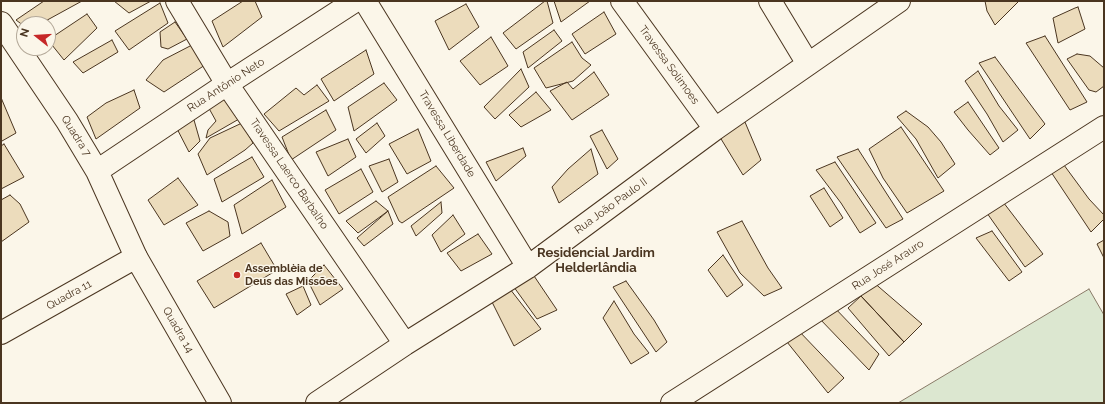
<!DOCTYPE html>
<meta charset="utf-8">
<style>
body{margin:0}
#map{position:relative;width:1105px;height:404px;overflow:hidden;background:#fbf6e9;font-family:Raleway,sans-serif}
canvas{display:block}
.frame{position:absolute;inset:0;border:2px solid #4a3520;pointer-events:none}
.north{position:absolute;left:16px;top:16px;width:40px;height:40px;box-sizing:border-box;background:#fbf6e9;border:1px solid #b4a999;border-radius:50%;rotate:287deg;font-size:11px;font-weight:700;line-height:16px;text-align:center;color:#4a3520}
.north::after{content:'';display:block;margin:auto;width:14px;height:18px;background:#c62828;clip-path:polygon(50% 0,100% 100%,50% 72%,0 100%)}
</style>
<div id="map">
<canvas width="1105" height="404"></canvas>
<div class="frame"></div>
<div class="north">N</div>
</div>
<script>
const c = document.querySelector('canvas').getContext('2d');
c.lineJoin = 'round';
function paint(path, color) {
  c.fillStyle = color;
  c.fill(path, 'evenodd');
}
function toPath(rows) {
  const path = new Path2D();
  for (const r of rows) {
    path.moveTo(r[0], r[1]);
    for (let i = 2; i < r.length; i += 2) path.lineTo(r[i], r[i + 1]);
  }
  return path;
}
function strokePath(path, color, width, dash) {
  c.strokeStyle = color;
  c.lineWidth = width;
  c.lineCap = dash ? 'butt' : 'round';
  c.setLineDash(dash || []);
  c.stroke(path);
}
function drawText(font, color, halo, rows, align = 'center') {
  c.font = font + ' Raleway,sans-serif';
  c.lineWidth = 3;
  c.setLineDash([]);
  c.textBaseline = 'middle';
  c.strokeStyle = halo;
  c.fillStyle = color;
  for (const [text, x, y, turn = 0] of rows) {
    c.save();
    c.translate(x, y);
    c.rotate((+turn || 0) * Math.PI / 180);
    c.textAlign = isNaN(turn) ? turn : align;
    if (halo) c.strokeText(text, 0, 0);
    c.fillText(text, 0, 0);
    c.restore();
  }
}
const green = toPath([
 [1089,289,1104,315,1104,403,898,403,1089,289]
]);
const building = toPath([
 [44,1,82,1,40,24,24,24,24,26,16,20,44,1],
 [114,1,151,1,129,13,114,1],
 [243,1,255,1,262,17,223,47,212,21,243,1],
 [545,1,547,1,553,23,516,49,503,33,545,1],
 [554,1,590,1,561,22,554,1],
 [985,1,1019,1,995,25,987,11,985,1],
 [160,3,168,23,129,50,115,31,160,3],
 [466,4,479,27,449,50,435,21,466,4],
 [1078,7,1085,29,1058,43,1053,18,1075,8,1078,7],
 [604,12,616,34,585,54,572,34,604,12],
 [87,14,97,28,64,60,48,40,87,14],
 [175,22,187,39,168,49,161,47,160,32,175,22],
 [554,30,562,41,528,68,523,52,554,30],
 [1045,36,1087,102,1070,110,1026,43,1045,36],
 [491,37,508,66,480,85,460,61,491,37],
 [112,40,118,52,83,73,73,62,112,40],
 [572,42,582,58,591,65,573,81,546,88,534,68,572,42],
 [192,45,205,65,164,92,146,80,163,60,192,45],
 [366,50,374,74,334,101,321,79,366,50],
 [1077,54,1090,56,1104,68,1104,86,1096,92,1089,90,1067,59,1077,54],
 [995,57,1045,124,1030,139,979,63,995,57],
 [521,69,529,87,495,119,484,107,521,69],
 [978,71,999,106,1018,130,1003,142,987,114,965,81,978,71],
 [594,72,609,95,572,120,550,91,567,82,573,89,594,72],
 [384,83,397,100,354,131,348,107,384,83],
 [317,85,329,101,279,131,264,114,296,88,304,95,317,85],
 [134,90,140,108,96,139,87,117,106,103,134,90],
 [536,92,551,110,521,127,509,115,536,92],
 [227,93,239,119,206,138,208,130,216,121,206,103,227,93],
 [2,100,16,133,2,141,1,140,1,101,2,100],
 [968,102,999,148,990,155,968,130,954,112,968,102],
 [326,110,336,130,291,160,282,137,326,110],
 [906,111,928,127,941,142,955,164,938,178,916,139,897,117,906,111],
 [192,113,200,141,189,152,173,121,192,113],
 [742,115,761,160,743,175,715,129,742,115],
 [242,123,253,143,245,150,207,175,198,154,210,138,242,123],
 [377,123,385,136,366,153,356,139,377,123],
 [901,127,944,191,907,213,883,178,869,149,901,127],
 [418,129,431,161,407,174,389,144,418,129],
 [602,130,618,159,607,169,590,136,602,130],
 [348,139,356,157,328,176,316,152,348,139],
 [4,144,24,177,1,189,1,146,4,144],
 [523,148,526,156,496,181,486,162,523,148],
 [591,149,598,174,559,203,552,187,568,169,591,149],
 [858,149,903,219,886,228,837,157,858,149],
 [252,157,264,177,222,202,214,179,252,157],
 [389,159,398,182,382,192,369,166,389,159],
 [1061,161,1089,199,1104,215,1104,219,1091,232,1047,166,1061,161],
 [835,162,876,223,860,233,841,203,816,170,835,162],
 [436,166,454,188,402,223,399,221,388,197,436,166],
 [361,169,373,192,339,214,325,190,361,169],
 [178,178,198,205,164,225,148,200,178,178],
 [272,180,286,207,242,234,234,205,272,180],
 [824,188,843,218,830,227,810,196,824,188],
 [10,195,20,204,29,222,1,242,1,200,10,195],
 [1000,198,1043,254,1025,267,982,206,1000,198],
 [376,201,388,211,358,233,346,221,376,201],
 [441,202,442,213,416,236,411,226,441,202],
 [209,211,228,222,230,236,203,251,186,223,209,211],
 [388,211,393,224,364,246,357,238,388,211],
 [453,215,465,234,441,252,432,235,453,215],
 [742,221,768,268,782,288,764,296,740,273,717,232,742,221],
 [992,231,1022,272,1009,281,976,238,992,231],
 [478,234,492,254,461,271,447,253,478,234],
 [1104,240,1104,258,1097,244,1104,240],
 [261,243,277,270,214,308,197,281,261,243],
 [723,255,743,285,727,297,708,270,723,255],
 [324,265,343,289,320,305,308,281,324,265],
 [528,267,557,310,537,319,511,283,528,267],
 [626,281,654,320,667,342,656,352,613,287,626,281],
 [872,281,922,324,904,342,861,296,872,281],
 [303,286,311,305,297,315,286,294,303,286],
 [510,289,541,329,514,346,490,298,510,289],
 [861,296,904,342,889,356,848,308,861,296],
 [614,301,634,334,649,353,631,364,603,318,614,301],
 [831,304,879,354,869,370,818,317,831,304],
 [796,328,844,378,828,393,783,337,796,328]
]);
const minor = toPath([
 [177,1,227,84,405,344],
 [365,1,528,267],
 [622,1,715,129],
 [770,1,808,64],
 [1,23,67,121,97,171,136,257],
 [97,171,227,84,355,1],
 [317,403,405,344,528,267,715,129,899,1],
 [672,403,1104,127]
]);
const tertiary = toPath([
 [1,333,136,257,220,403]
]);
const markers = [
 [237,275,4,"#c62828"]
];
const streetNames = [
 ["Travessa Solimoes",669,65,54],
 ["Rua Antônio Neto",226,85,-33],
 ["Travessa Liberdade",447,134,59],
 ["Quadra 7",76,136,58],
 ["Travessa Laerco Barbalho",289,174,56],
 ["Rua João Paulo II",611,206,-36],
 ["Rua José Arauro",888,265,-33],
 ["Quadra 11",69,295,-29],
 ["Quadra 14",178,330,60]
];
const poiNames = [
 ["Assemblèia de",245,269],
 ["Deus das Missões",245,282]
];
const quarterNames = [
 ["Residencial Jardim",596,253],
 ["Helderlândia",596,268]
];
paint(green, '#dce7d0');
strokePath(green, '#887966', 1);
paint(building, '#ecdcbc');
strokePath(building, '#4a3520', 1);
strokePath(minor, '#4a3520', 24);
strokePath(tertiary, '#4a3520', 24);
strokePath(minor, '#fbf6e9', 22);
strokePath(tertiary, '#fbf6e9', 22);
for (const [x, y, r, color] of markers) {
  const dot = new Path2D();
  dot.arc(x, y, r, 0, 2 * Math.PI);
  c.fillStyle = color;
  c.fill(dot);
  strokePath(dot, '#fbf6e9', 1.5);
}
drawText('11px', '#4a3520', '#fbf6e9', streetNames);
drawText('bold 11px', '#4a3520', '#fbf6e9', poiNames, 'left');
drawText('bold 13px', '#4a3520', '#fbf6e9', quarterNames);
</script>
